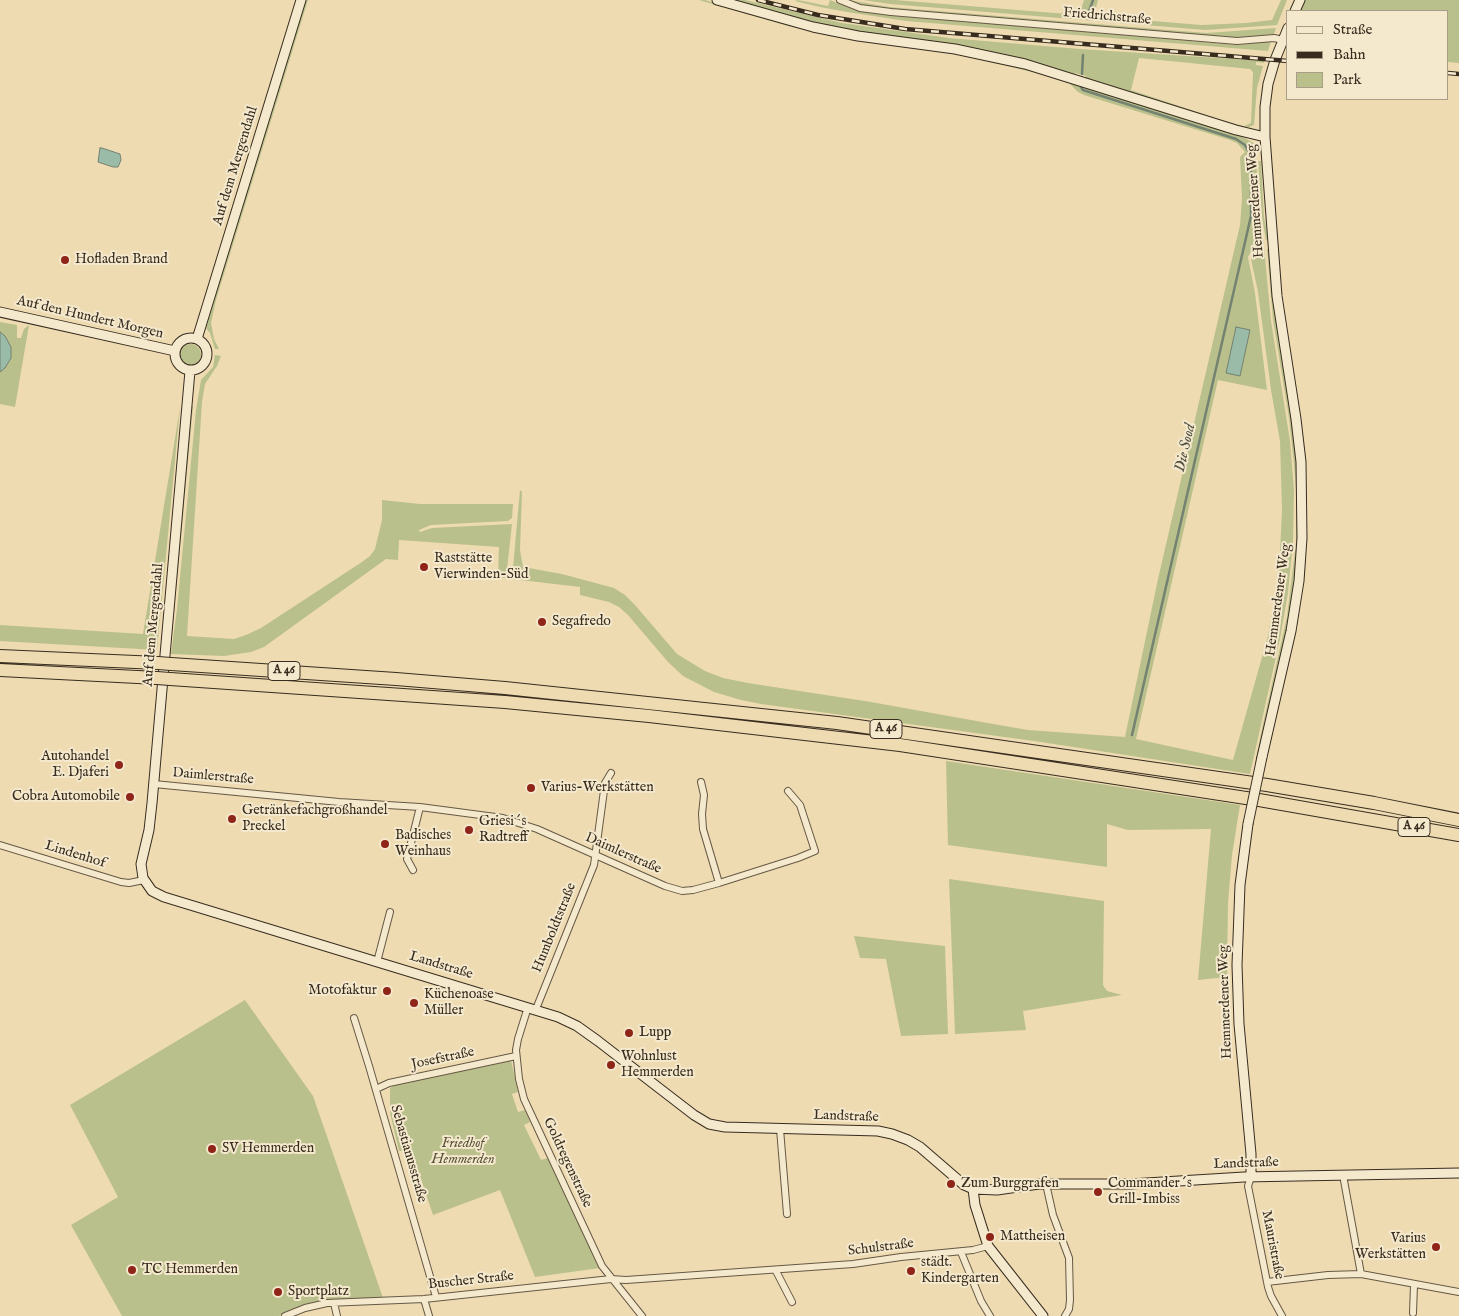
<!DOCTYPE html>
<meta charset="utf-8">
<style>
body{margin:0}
#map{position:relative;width:1459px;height:1316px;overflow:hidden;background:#eedbb2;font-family:"IM FELL English",serif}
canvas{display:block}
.legend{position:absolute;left:1286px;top:10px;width:162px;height:90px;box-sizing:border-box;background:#f4e8cd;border:1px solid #a99d87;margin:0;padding:6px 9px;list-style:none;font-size:15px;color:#382c1f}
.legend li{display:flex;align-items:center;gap:10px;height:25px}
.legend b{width:25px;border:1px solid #a99d87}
</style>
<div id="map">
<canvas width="1459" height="1316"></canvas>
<ul class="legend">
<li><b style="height:6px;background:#f4e8cd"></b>Straße</li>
<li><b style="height:6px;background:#382c1f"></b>Bahn</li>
<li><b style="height:14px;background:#bac08b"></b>Park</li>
</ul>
</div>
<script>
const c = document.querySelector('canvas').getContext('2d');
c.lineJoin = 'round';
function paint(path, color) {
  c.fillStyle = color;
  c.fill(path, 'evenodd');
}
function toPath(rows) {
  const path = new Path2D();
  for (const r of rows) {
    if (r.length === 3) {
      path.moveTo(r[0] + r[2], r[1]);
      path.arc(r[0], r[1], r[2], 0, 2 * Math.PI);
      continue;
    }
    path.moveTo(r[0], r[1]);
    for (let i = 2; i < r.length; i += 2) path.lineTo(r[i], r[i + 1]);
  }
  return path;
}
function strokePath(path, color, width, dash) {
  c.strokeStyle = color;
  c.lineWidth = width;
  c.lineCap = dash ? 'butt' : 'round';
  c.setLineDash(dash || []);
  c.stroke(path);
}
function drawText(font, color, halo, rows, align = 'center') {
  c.font = font + ' "IM FELL English",serif';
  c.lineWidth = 4;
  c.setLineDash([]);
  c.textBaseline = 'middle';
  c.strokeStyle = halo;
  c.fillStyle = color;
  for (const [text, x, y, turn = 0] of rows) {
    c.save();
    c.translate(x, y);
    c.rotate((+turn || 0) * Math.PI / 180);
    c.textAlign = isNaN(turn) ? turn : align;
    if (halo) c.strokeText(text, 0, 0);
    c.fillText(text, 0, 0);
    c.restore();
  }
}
const green = toPath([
 [305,0,308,0,216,300,211,323,214,339,219,349,215,349,210,333,206,328],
 [699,0,705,0,808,30,965,54,1024,67,1245,138,1255,144,1260,218,1264,244,1253,248,1248,257,1255,293,1267,390,1218,380,1136,739,1233,760,1268,636,1279,576,1282,509,1280,441,1271,390,1258,292,1251,259,1255,249,1264,247,1271,321,1290,441,1294,490,1293,542,1288,593,1280,639,1250,774,1034,741,761,704,741,700,714,692,683,676,668,662,628,615,619,607,609,602,580,595,580,587,512,579,520,490,522,492,520,550,523,567,562,574,614,588,625,595,635,605,677,654,705,671,723,678,748,683,871,702,993,724,1028,730,1125,737,1158,579,1240,225,1242,198,1240,157,1245,152,1237,143,1230,140,1084,95,1078,92,1069,83,1041,74,965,56,829,36,788,26],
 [730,0,745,0,842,23,949,38,1080,49,1264,61,1264,63,1256,62,1256,65,1263,66,1257,88,1254,125,1249,127,1231,125,1085,78,1086,76,1083,75,1075,73,1075,74,1014,57,961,45,850,30,802,20],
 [1139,58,1250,69,1253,72,1251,123,1244,126,1230,123,1131,90],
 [789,0,795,1,798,0,828,6,830,0,854,10,879,14,1237,45,1271,41,1268,51,906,21,847,12,820,7,795,1],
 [849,0,889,7,1206,33,1276,28,1274,34,1236,38,890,9,864,5],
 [863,0,895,0,1079,15,1084,0,1098,0,1094,16,1201,25,1246,23,1272,20,1281,0,1287,0,1277,25,1205,30,890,4],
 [1305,0,1459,0,1459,63,1448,62,1448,11,1300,11],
 [1258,161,1261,161,1264,217,1268,237,1266,241,1262,217],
 [1267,249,1269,249,1276,320,1294,440,1298,490,1299,518,1297,561,1289,616,1256,764,1255,763,1263,724,1287,616,1296,542,1296,490,1294,465,1289,418,1273,320],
 [0,322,17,325,17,338,21,338,24,329,29,325,15,407,0,404],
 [190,355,11],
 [215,355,221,356,217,366,205,384,202,402,187,636,234,639,246,635,261,628,362,562,370,556,375,549,382,520,382,500,420,504,513,504,512,518,508,521,431,525,419,530,420,532,432,528,512,524,506,578,498,577,499,547,399,540,398,560,386,559,264,647,251,652,224,656,171,654,177,609,196,410,201,380,213,367],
 [192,406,193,406,172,636,171,635],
 [180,408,157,650,0,641,0,625,143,634],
 [946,761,1240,805,1232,855,1228,903,1227,977,1198,980,1211,829,1128,830,1107,824,1107,867,948,845],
 [949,879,1104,901,1103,985,1107,991,1122,995,1023,1011,1026,1030,955,1034],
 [854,936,945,946,948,1034,901,1036,886,959,860,958],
 [245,1000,313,1096,383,1298,326,1300,287,1312,279,1316,122,1316,71,1225,118,1197,70,1105],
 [511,1060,518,1092,512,1094,518,1112,525,1110,530,1122,524,1125,541,1160,548,1158,600,1268,535,1277,500,1190,433,1215,420,1176,413,1178,403,1151,399,1151,390,1113,390,1088,398,1083]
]);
const water = toPath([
 [100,148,102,148,120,154,121,160,118,167,113,167,98,162,100,148],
 [1236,327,1250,330,1240,376,1226,373,1236,327],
 [0,332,5,336,11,347,11,358,5,368,0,372,0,332]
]);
const stream = toPath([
 [1087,17,1093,0],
 [1082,74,1083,55],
 [1081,87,1083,90,1236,139,1245,145,1251,155],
 [1132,735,1251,216,1251,165]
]);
const street = toPath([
 [840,0,860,8,891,12,1237,41,1274,38,1283,40],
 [701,782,704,795,702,814,703,829,719,883],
 [154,784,339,802,420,807,503,818,537,829,665,886,682,891,693,890,719,883,798,858,815,851,800,805,788,791],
 [0,845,121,882,129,883,144,880],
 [413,870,407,859,420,807],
 [377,962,390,912],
 [528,1007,518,1039,516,1050,519,1079,524,1099,602,1266,642,1316],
 [536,1009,594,865,605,783,611,773],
 [354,1018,369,1066,436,1297],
 [376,1089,389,1083,516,1056],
 [780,1129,787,1214],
 [1343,1175,1361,1274],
 [1251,1177,1248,1186,1268,1287,1271,1296,1282,1316],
 [1046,1184,1053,1215,1069,1258,1070,1300,1069,1309,1065,1316],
 [961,1252,981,1301,990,1316],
 [776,1271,792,1302],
 [1267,1282,1328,1275,1361,1274,1459,1292],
 [424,1299,429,1316],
 [334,1303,337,1316],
 [1413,1313,1414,1285],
 [285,1316,305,1308,327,1303,424,1299,611,1279,626,1280,853,1264,901,1257,973,1250,988,1246]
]);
const secondary = toPath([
 [717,0,813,27,858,36,955,49,1025,64,1236,130,1265,137],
 [1295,11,1300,0],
 [0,312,175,351],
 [191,354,16],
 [197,339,301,0],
 [190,371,152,803,149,830,141,864,143,878,152,891,164,897,558,1017,577,1026,598,1041,694,1115,709,1124,725,1127,878,1131,892,1134,908,1140,920,1147,964,1185,973,1189,997,1190,1039,1184,1130,1184,1244,1177,1459,1173],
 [1262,757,1291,631,1299,581,1302,538,1301,462,1296,419,1277,296,1265,137,1265,107,1268,84,1275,60,1288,28],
 [1248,824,1240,885,1237,965,1239,1024,1251,1154,1251,1177],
 [973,1189,975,1205,988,1246,1043,1316]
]);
const highway = toPath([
 [0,656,158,663],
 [171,664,396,679,505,688,837,723,1267,785,1374,803,1459,820],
 [0,670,157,678],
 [170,679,505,702,649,716,900,745,1259,800,1459,835]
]);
const rail = toPath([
 [758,0,818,15,905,29,1288,61],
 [1448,73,1459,74]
]);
const secondaryBridge = toPath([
 [1248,824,1262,757]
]);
const highwayBridge = toPath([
 [158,663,171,664],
 [157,678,170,679]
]);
const markers = [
 [65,260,5,"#8f2418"],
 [424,567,5,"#8f2418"],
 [542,622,5,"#8f2418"],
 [119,765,5,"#8f2418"],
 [531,788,5,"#8f2418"],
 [130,797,5,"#8f2418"],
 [232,819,5,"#8f2418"],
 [469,830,5,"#8f2418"],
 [385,844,5,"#8f2418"],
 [387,991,5,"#8f2418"],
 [414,1003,5,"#8f2418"],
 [629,1033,5,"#8f2418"],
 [611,1065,5,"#8f2418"],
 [212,1149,5,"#8f2418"],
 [951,1184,5,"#8f2418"],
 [1098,1192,5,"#8f2418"],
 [990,1237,5,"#8f2418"],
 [1436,1247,5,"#8f2418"],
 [132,1270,5,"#8f2418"],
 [911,1271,5,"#8f2418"],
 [278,1292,5,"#8f2418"]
];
const shields = [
 [284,671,32],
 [886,729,32],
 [1414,827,32]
];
const shieldNames = [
 ["A 46",284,671],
 ["A 46",886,729],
 ["A 46",1414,827]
];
const streetNames = [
 ["Friedrichstraße",1107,17,5],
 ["Auf dem Mergendahl",236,166,-73],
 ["Hemmerdener Weg",1256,201,-94],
 ["Auf den Hundert Morgen",90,318,13],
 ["Hemmerdener Weg",1279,600,-82],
 ["Auf dem Mergendahl",154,625,-85],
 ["Daimlerstraße",213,777,5],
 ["Daimlerstraße",623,854,24],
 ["Lindenhof",75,855,17],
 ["Humboldtstraße",555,928,-68],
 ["Landstraße",441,966,17],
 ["Hemmerdener Weg",1226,1002,-92],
 ["Josefstraße",443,1059,-12],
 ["Landstraße",846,1117,2],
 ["Sebastianusstraße",408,1154,74],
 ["Goldregenstraße",567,1163,65],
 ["Landstraße",1246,1164,-2],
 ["Mauristraße",1272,1245,79],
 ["Schulstraße",881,1248,-7],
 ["Buscher Straße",471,1281,-6]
];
const poiNames = [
 ["Hofladen Brand",75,260],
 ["Raststätte",434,559],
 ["Vierwinden-Süd",434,575],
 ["Segafredo",552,622],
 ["Autohandel",109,757,"right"],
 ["E. Djaferi",109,773,"right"],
 ["Varius-Werkstätten",541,788],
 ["Cobra Automobile",120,797,"right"],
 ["Getränkefachgroßhandel",242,811],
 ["Preckel",242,827],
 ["Griesi´s",479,822],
 ["Radtreff",479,838],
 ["Badisches",395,836],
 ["Weinhaus",395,852],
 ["Motofaktur",377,991,"right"],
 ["Küchenoase",424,995],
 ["Müller",424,1011],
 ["Lupp",639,1033],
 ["Wohnlust",621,1057],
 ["Hemmerden",621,1073],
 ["SV Hemmerden",222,1149],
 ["Zum Burggrafen",961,1184],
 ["Commander´s",1108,1184],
 ["Grill-Imbiss",1108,1200],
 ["Mattheisen",1000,1237],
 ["Varius",1426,1239,"right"],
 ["Werkstätten",1426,1255,"right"],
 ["städt.",921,1263],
 ["Kindergarten",921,1279],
 ["TC Hemmerden",142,1270],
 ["Sportplatz",288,1292]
];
const parkNames = [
 ["Friedhof",463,1144],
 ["Hemmerden",463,1160]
];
const waterNames = [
 ["Die Sood",1186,448,-77]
];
paint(green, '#bac08b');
paint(water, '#9abba8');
strokePath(water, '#738271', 1);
strokePath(stream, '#738271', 2.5);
strokePath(street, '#665844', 8);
strokePath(secondary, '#382c1f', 11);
strokePath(highway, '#382c1f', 14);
strokePath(street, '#f4e8cd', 6);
strokePath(secondary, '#f4e8cd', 9);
strokePath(highway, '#eedbb2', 12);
strokePath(rail, '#382c1f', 4.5);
strokePath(rail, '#f4e8cd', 2.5, [8]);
strokePath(secondaryBridge, '#382c1f', 11, []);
strokePath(highwayBridge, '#382c1f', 14, []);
strokePath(secondaryBridge, '#f4e8cd', 9);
strokePath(highwayBridge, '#eedbb2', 12);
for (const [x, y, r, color] of markers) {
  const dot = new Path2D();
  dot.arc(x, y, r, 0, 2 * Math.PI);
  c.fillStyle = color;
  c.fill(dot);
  strokePath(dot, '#f4e8cd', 2);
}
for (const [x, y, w] of shields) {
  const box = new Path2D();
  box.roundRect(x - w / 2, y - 9.5, w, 19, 4);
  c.fillStyle = '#f4e8cd';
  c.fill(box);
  strokePath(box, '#382c1f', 1);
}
drawText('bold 12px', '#382c1f', null, shieldNames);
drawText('14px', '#382c1f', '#f4e8cd', streetNames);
drawText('14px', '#382c1f', '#f4e8cd', poiNames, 'left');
drawText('italic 14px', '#58513a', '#f4e8cd', parkNames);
drawText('italic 15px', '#505041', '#f4e8cd', waterNames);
</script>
